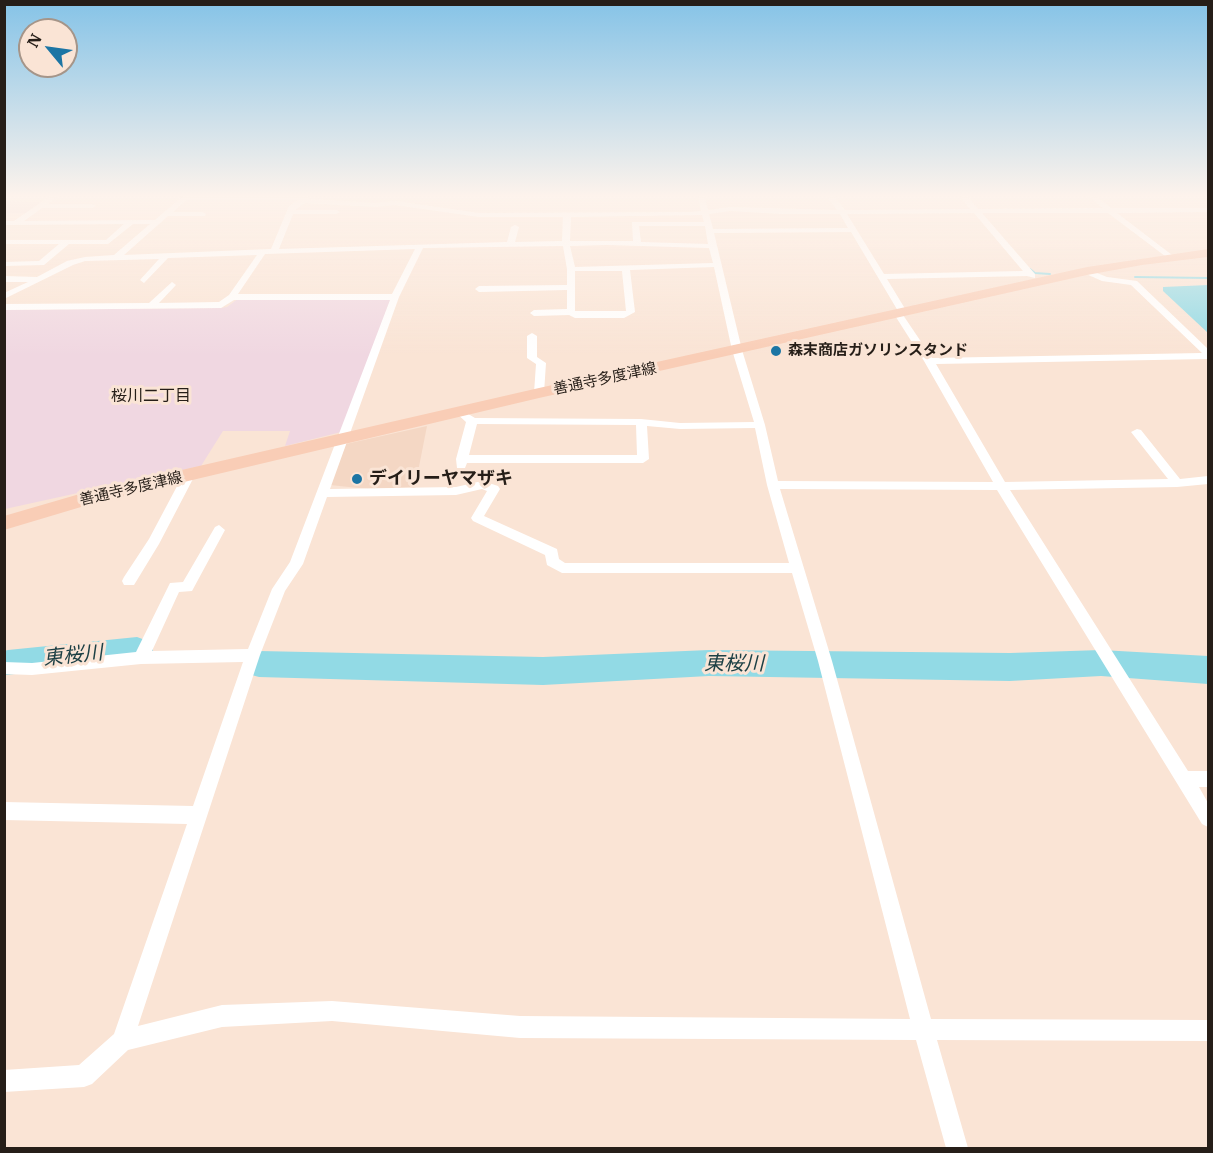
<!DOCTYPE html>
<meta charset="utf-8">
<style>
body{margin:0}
#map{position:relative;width:1213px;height:1153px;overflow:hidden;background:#fae4d5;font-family:"IBM Plex Serif",serif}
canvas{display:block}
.frame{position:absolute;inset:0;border:6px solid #261e18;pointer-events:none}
.north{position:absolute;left:18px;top:18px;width:60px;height:60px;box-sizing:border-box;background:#fae4d5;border:2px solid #a59589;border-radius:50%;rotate:299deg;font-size:16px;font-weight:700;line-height:24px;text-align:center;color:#261e18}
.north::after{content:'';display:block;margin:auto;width:21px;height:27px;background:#1c75a4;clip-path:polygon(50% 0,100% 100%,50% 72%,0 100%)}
</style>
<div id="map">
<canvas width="1213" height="1153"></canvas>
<div class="frame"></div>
<div class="north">N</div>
</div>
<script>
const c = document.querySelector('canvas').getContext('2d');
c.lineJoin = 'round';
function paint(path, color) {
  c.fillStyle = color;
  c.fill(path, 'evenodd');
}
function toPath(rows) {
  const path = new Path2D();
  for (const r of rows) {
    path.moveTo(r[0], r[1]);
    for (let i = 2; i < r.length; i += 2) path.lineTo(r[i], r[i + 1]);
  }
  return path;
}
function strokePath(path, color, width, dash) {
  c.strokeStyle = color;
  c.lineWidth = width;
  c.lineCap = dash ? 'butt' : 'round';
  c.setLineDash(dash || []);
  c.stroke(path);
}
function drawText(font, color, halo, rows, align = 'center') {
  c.font = font + ' "IBM Plex Serif","Noto Sans JP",serif';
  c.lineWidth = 6;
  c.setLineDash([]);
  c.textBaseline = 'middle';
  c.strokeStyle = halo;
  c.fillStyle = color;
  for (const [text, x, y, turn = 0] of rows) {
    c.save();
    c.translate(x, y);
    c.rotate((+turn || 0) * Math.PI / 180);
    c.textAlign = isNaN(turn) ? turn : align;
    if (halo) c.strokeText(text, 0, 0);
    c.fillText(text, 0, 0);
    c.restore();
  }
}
const built = toPath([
 [427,426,415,487,368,489,330,485,346,444]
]);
const industrial = toPath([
 [239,298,391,299,341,432,285,446,290,431,223,431,201,466,5,509,4,310,221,308,227,307]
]);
const medical = toPath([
 [5,201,41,202,26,213,5,213]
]);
const water = toPath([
 [1208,285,1208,333,1163,291,1163,287]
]);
const stream = toPath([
 [1030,269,1035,273,1050,274],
 [1135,277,1208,278]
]);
const river = toPath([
 [137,637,148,641,153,650,148,659,137,663,4,675,4,651,8,650,137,637],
 [709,650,1010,653,1101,650,1208,656,1208,684,1101,676,1010,681,709,676,543,685,259,677,248,674,243,664,248,654,259,651,543,657,709,650]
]);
const street = toPath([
 [52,195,59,195,48,204,92,204,96,206,92,208,42,208,24,221,155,220,184,195,307,196,310,199,374,203,395,201,479,213,691,212,701,211,698,195,704,195,708,210,730,207,837,210,826,195,833,195,845,210,970,209,959,195,966,195,978,209,1103,208,1087,195,1094,195,1111,208,1208,208,1208,212,1117,213,1172,255,1173,257,1169,259,1108,213,982,213,1035,274,1035,278,1027,276,887,279,907,312,903,315,932,358,1202,353,1131,285,1102,281,1084,273,1084,269,1087,269,1107,277,1137,281,1208,349,1208,359,936,364,1005,482,1168,479,1131,432,1137,429,1141,430,1180,479,1208,476,1208,484,1177,487,1010,490,1188,771,1208,771,1208,787,1199,787,1208,803,1208,827,1202,824,997,490,780,489,832,661,931,1019,1208,1020,1208,1041,937,1040,968,1148,946,1148,916,1040,520,1038,332,1021,222,1027,128,1050,92,1084,84,1087,4,1092,4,1070,79,1065,114,1034,187,824,4,820,4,802,193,806,243,662,141,664,32,675,4,674,4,662,32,663,136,652,170,583,183,582,215,527,219,525,225,530,192,591,179,592,152,651,248,649,272,589,290,562,390,300,234,300,221,308,4,310,4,304,149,303,172,282,176,285,159,303,219,302,229,295,257,255,168,258,144,283,140,280,159,259,85,261,73,265,4,299,4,293,28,282,4,282,4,276,37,277,67,261,85,257,114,255,150,224,133,224,108,244,69,244,44,265,4,266,4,262,39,261,59,244,4,244,4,240,106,240,124,224,4,225,4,221,14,221,52,195],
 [186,200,299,200,289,206,271,249,124,255,168,216,205,216,206,214,202,212,173,212,186,200],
 [305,203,374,207,395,205,479,217,563,217,562,241,515,242,519,227,515,225,511,227,507,242,279,249,293,214,336,214,340,212,336,210,295,210,305,203],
 [730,211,783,214,840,214,848,228,713,229,709,214,730,211],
 [974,213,1023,271,884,274,847,214,974,213],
 [702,215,704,222,632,222,633,241,570,241,571,217,702,215],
 [639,226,705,226,708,244,641,242,639,226],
 [851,232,898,311,894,314,924,361,993,482,778,481,765,425,742,350,714,233,851,232],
 [607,245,709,248,713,263,575,267,570,246,607,245],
 [563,246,567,269,567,285,479,286,475,289,479,292,567,290,567,309,534,310,530,313,534,316,569,315,575,318,624,318,635,312,630,270,714,267,732,350,754,422,680,423,641,419,475,418,460,409,455,412,466,422,456,459,457,468,465,468,467,463,643,463,649,459,647,426,680,429,755,428,767,485,789,563,565,563,559,559,557,549,484,516,500,489,498,486,486,482,482,481,456,487,330,489,399,297,423,248,563,246],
 [415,249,392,294,238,294,265,254,415,249],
 [575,271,622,271,626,311,575,311,575,271],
 [477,424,636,425,637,455,469,455,477,424],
 [482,489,487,491,471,518,473,521,545,555,547,565,562,573,792,573,818,661,910,1019,520,1016,332,1001,222,1005,138,1026,260,655,285,591,303,564,327,497,456,495,482,489],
 [532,333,537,336,537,357,546,363,544,393,539,396,534,393,536,364,527,358,527,336,532,333],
 [189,471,195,475,159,544,134,585,124,585,122,581,124,577,149,539,183,475,189,471]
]);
const primary = toPath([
 [1208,249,1208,257,1142,265,1087,275,539,398,91,504,4,530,4,516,90,491,539,388,1087,267,1208,249]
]);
const markers = [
 [776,351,6,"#1c75a4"],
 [357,479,6,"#1c75a4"]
];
const farPoinames = [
 ["森末商店ガソリンスタンド",788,351]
];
const farStreetnames = [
 ["善通寺多度津線",605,379,-12],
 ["善通寺多度津線",131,489,-13]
];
const farNeighbourhoodnames = [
 ["桜川二丁目",151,396]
];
const poiNames = [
 ["デイリーヤマザキ",369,479]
];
const waterNames = [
 ["東桜川",73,656,-6],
 ["東桜川",734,664]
];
paint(built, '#f4d7c4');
paint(industrial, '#f0d7e1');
paint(medical, '#f2d8d3');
paint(water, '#92dae5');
strokePath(stream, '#92dae5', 2);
paint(river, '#92dae5');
paint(street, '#fff');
paint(primary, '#f9cdb6');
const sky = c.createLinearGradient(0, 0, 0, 356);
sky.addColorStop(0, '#85c3e7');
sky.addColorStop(0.55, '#fdf3ec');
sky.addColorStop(1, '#fdf3ec00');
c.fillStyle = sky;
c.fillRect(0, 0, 1213, 356);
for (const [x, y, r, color] of markers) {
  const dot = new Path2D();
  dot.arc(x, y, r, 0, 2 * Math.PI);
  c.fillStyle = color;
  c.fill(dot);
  strokePath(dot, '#fae4d5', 2);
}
drawText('bold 15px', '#261e18', '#fae4d5', farPoinames, 'left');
drawText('15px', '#261e18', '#fae4d5', farStreetnames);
drawText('16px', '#261e18', '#fae4d5', farNeighbourhoodnames);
drawText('bold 18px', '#261e18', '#fae4d5', poiNames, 'left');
drawText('italic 20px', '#1d4045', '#fae4d5', waterNames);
</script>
